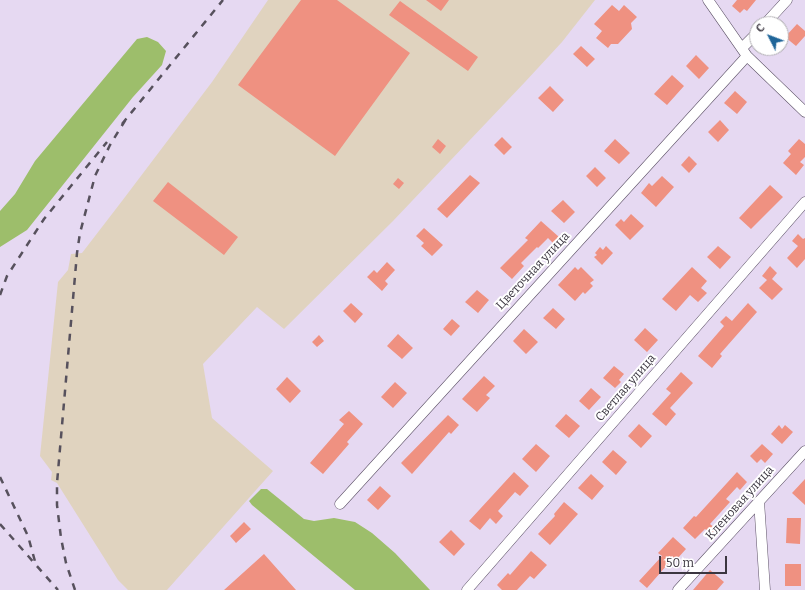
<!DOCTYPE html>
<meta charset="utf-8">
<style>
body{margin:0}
#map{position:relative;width:805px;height:590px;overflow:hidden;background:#e6d9f2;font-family:Bitter,serif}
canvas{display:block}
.north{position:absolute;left:749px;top:16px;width:40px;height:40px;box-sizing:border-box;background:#fff;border:1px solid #b1afb3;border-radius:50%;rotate:312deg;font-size:11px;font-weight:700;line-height:16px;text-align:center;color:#3b3640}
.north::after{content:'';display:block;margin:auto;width:14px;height:18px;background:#1f6599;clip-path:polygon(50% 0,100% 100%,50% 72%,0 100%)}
.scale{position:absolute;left:659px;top:556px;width:68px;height:18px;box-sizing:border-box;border:2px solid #3b3640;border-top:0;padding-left:5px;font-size:12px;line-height:14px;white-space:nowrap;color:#3b3640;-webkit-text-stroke:3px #fff;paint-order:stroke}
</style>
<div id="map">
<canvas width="805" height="590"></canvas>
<div class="north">С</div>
<div class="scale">50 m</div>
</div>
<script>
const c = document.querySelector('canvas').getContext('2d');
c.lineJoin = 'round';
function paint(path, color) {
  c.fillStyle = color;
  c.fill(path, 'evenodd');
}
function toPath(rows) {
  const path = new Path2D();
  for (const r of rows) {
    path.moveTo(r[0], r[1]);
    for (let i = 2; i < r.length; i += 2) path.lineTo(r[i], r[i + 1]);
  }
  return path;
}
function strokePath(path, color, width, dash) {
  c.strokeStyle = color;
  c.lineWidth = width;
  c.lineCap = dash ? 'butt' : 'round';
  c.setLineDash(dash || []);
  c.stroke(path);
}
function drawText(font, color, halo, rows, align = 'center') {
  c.font = font + ' Bitter,serif';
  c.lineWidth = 4;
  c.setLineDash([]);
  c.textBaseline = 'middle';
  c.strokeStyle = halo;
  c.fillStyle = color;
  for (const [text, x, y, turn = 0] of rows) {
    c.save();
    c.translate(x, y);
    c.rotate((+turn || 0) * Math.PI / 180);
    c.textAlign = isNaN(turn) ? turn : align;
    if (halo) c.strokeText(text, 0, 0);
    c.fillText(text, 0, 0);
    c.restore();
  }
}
const industrial = toPath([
 [268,0,595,0,562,42,525,82,393,221,284,329,257,307,203,364,212,418,273,471,167,590,128,590,118,580,57,483,51,480,52,472,40,456,58,282,68,270,71,254,82,253,122,201,212,82]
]);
const forest = toPath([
 [147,37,158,42,166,51,162,65,133,97,27,230,0,247,0,211,15,194,35,161,137,39],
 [261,489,267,489,304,519,314,521,334,518,355,522,372,533,395,553,430,590,355,590,252,505,249,501]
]);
const building = toPath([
 [301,0,337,0,410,53,335,156,238,85],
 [426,0,449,0,441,11],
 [737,0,756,0,747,11,744,9,740,13,732,6],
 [400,1,478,57,468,71,389,15],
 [612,5,619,11,624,5,637,17,631,23,632,29,618,44,611,44,608,48,596,38,602,31,594,24],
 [797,24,805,31,805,36,796,46,785,37],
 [581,46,595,59,587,67,573,54],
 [696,55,709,68,699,79,686,66],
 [672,75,684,86,667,105,654,94],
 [550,86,564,100,553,112,538,98],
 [735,91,747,102,737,114,724,103],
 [720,120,729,130,718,142,708,132],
 [502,137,512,147,504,155,494,145],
 [438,139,446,146,440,154,432,147],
 [615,139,630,153,619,164,604,151],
 [799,139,805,144,805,157,800,162,804,165,796,175,783,163,791,154,788,151],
 [689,156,697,164,689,173,681,165],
 [595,167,606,178,597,187,586,176],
 [470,175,480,183,447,218,437,209],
 [662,176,674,187,656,207,641,193,649,183,652,186],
 [398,178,404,183,399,189,393,184],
 [168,182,238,237,224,255,153,201],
 [770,185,783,197,751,229,739,218],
 [563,200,575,212,564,223,551,211],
 [631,214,644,226,630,240,615,225,621,219,624,222],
 [541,221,559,237,553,243,548,238,538,248,537,247,521,263,524,266,512,279,500,268,528,240,525,238],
 [424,228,443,245,432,256,421,246,424,243,416,236],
 [798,234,803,239,805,238,805,259,797,268,787,258,798,246,792,241],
 [606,246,613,253,602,265,594,257,597,255,595,253,600,247,603,250],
 [718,246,731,257,720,269,707,257],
 [387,262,395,270,385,281,388,284,382,291,367,277,374,270,377,273],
 [770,266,777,273,772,279,783,289,772,300,759,288,767,280,762,276],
 [575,267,578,270,581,267,594,280,590,283,593,286,585,294,583,292,575,301,558,285],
 [692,267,707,281,701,288,707,293,698,302,690,295,676,311,662,299],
 [477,290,489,300,478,313,465,302],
 [351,303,363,314,355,323,343,311],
 [748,303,757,312,720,354,722,356,712,368,698,356,724,326,720,322,726,316,732,321],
 [553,308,565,319,556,329,543,318],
 [452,319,460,326,451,336,443,329],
 [645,328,658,340,647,352,634,340],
 [524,329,538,342,526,354,513,341],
 [398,334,413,348,402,359,387,346],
 [319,335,324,341,317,347,312,342],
 [614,366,624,374,619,380,621,382,615,388,603,378],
 [681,372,693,383,670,408,676,414,666,426,652,414,671,393,666,389],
 [484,376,495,386,486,395,490,398,477,412,462,399],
 [287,377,301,391,290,403,276,389],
 [395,382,407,393,393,408,381,397],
 [591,388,601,397,589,410,579,401],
 [349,411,363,424,347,442,349,444,323,474,310,463,344,424,339,420],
 [566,414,580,426,569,438,555,426],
 [448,415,459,425,451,434,449,432,412,474,401,463],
 [639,424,652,436,641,448,628,436],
 [779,425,782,429,785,425,793,432,782,444,771,434],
 [536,444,550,456,536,472,522,459],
 [762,444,773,454,765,463,761,459,757,463,750,456],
 [613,450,627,462,616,475,602,462],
 [514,472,529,486,520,496,515,492,498,511,503,516,496,524,490,518,480,530,469,521],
 [737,472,747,482,740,490,737,487,726,499,730,502,710,524,716,529,711,534,705,529,695,539,683,528,694,516,696,517],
 [591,474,604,486,592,500,578,488],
 [805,479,805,505,792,493],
 [380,486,391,496,378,510,367,500],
 [564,502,578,514,550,545,538,534,555,516,554,514],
 [787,518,801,518,800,544,786,543],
 [244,522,251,529,236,543,230,536],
 [451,530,465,544,454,556,439,542],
 [673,537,686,549,677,559,674,557,647,588,639,581,662,556,658,553],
 [531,551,547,565,534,579,530,576,517,590,502,590,497,585,508,573,510,575],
 [264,554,296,590,224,590],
 [785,564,801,564,801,586,785,586],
 [710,570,724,582,717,590,693,590]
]);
const minor = toPath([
 [708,0,747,56,805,112],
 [765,24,787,0],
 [742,48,757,33],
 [759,501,765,590],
 [340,504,747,56],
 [467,590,805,202],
 [678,590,805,451]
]);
const rail = toPath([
 [122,124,223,0],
 [0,295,7,276,44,219,107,142],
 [0,477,28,536,36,565],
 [0,524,58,590],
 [75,590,66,563,61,538,57,505,57,483,77,253,80,233,95,176,110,145,126,119]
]);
const streetNames = [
 ["Цветочная улица",533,271,-47],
 ["Светлая улица",626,388,-49],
 ["Кленовая улица",740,503,-48]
];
paint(industrial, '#e0d3bf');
paint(forest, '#9dbe6b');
paint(building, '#ef9181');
strokePath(minor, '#5c5166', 11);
strokePath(minor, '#fff', 10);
strokePath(rail, '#57515d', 2.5, [7, 7]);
drawText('12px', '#3b3640', '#fff', streetNames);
</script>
